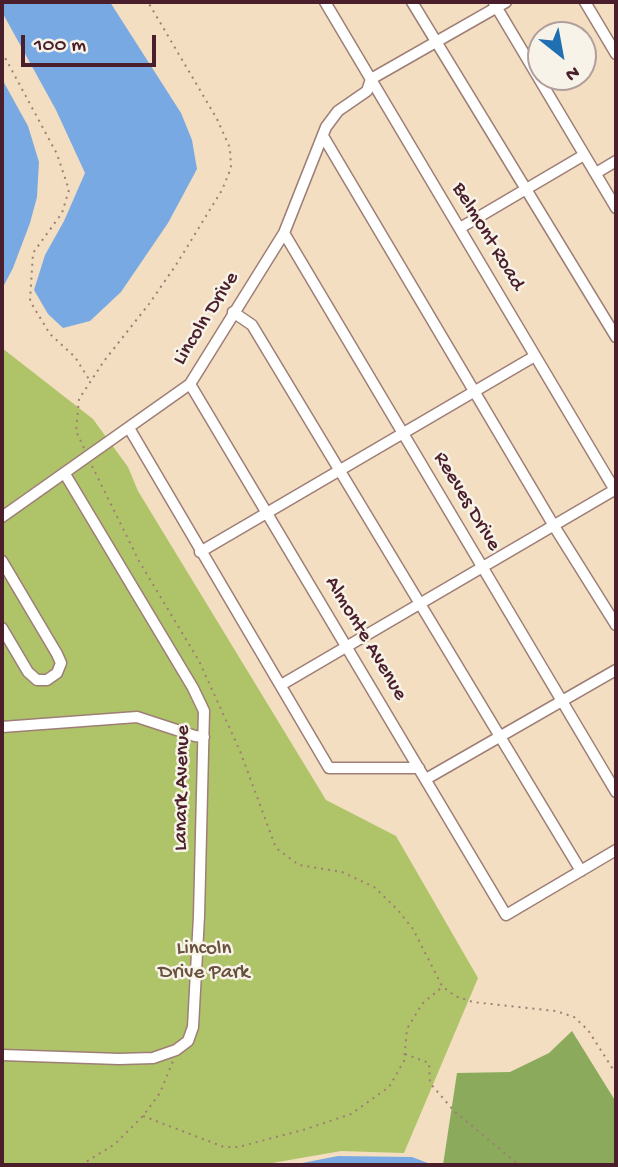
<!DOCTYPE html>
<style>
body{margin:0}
#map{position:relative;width:618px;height:1167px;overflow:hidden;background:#f3dec1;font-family:"Gochi Hand",sans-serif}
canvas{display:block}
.frame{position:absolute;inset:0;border:4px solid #4a1f2b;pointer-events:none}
.north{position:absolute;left:527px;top:21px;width:70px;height:70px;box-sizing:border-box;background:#f7f3e8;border:2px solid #b29e9c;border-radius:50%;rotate:149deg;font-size:19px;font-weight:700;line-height:28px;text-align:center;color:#4a1f2b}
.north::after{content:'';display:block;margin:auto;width:24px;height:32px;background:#1f6fb2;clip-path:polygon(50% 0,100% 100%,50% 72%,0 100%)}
.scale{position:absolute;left:21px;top:35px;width:135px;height:32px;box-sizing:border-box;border:4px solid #4a1f2b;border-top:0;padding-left:9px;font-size:21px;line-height:24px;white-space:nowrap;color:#4a1f2b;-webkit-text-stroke:5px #f7f3e8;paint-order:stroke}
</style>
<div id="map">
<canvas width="618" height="1167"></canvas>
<div class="frame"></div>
<div class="north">N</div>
<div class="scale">100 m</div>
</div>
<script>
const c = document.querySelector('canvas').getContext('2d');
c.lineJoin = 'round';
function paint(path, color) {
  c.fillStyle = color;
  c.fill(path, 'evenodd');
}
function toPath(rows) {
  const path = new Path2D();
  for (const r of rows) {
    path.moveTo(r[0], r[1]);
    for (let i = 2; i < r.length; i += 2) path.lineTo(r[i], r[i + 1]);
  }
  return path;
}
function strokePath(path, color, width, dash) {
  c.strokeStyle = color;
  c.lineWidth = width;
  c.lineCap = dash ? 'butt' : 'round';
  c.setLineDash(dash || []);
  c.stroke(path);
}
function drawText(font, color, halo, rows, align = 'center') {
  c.font = font + ' "Gochi Hand",sans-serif';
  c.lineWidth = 5;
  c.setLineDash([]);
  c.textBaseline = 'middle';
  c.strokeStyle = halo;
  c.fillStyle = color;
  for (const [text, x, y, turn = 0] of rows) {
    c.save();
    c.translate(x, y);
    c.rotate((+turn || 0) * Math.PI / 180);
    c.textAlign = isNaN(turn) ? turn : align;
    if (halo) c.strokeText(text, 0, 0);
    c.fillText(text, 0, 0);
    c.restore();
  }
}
const green = toPath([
 [2,348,93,419,128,467,138,491,326,800,396,836,478,978,404,1153,341,1151,261,1165,2,1165]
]);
const forest = toPath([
 [572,1031,616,1102,616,1165,443,1165,457,1073,510,1072,549,1053]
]);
const water = toPath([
 [2,2,110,2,181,113,192,140,197,169,168,223,121,292,90,321,63,328,48,314,34,290,45,255,64,221,85,173,56,110,2,12],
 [2,79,28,126,39,162,37,197,30,223,13,268,2,289],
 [338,1156,412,1157,433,1165,292,1165]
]);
const path = toPath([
 [2,52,57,154,69,190,62,213,33,253,30,301,50,334,75,357,90,381],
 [84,448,76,431,79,399,104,361,149,304,176,265,222,190,231,168,230,148,217,119,148,2],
 [92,466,139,561,199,661,240,751,276,848,299,865,342,872,374,887,397,909,413,929,442,986,455,996,473,1002,556,1011,574,1017,588,1030,616,1074],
 [405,1054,429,1063,430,1083,454,1111,519,1165],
 [143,1116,224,1147,238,1147,303,1130,351,1114,389,1087,404,1061,407,1029,422,1004,441,988],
 [81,1165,115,1144,143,1116,160,1093,173,1061]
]);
const minor = toPath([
 [325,2,616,492],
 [412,2,616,337],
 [585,2,616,54],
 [494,3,616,208],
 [323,136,554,526,616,625],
 [596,173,616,161],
 [460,228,584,155],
 [284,233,616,792],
 [233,312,252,325,581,871],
 [190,384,506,915,616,850],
 [129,428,329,768,419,768],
 [2,517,190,384,284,233,326,127,338,111,367,91,371,79,506,2],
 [200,552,535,356],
 [2,561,57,654,61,663,57,673,47,680,37,680,28,672,2,628],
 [281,685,616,489],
 [2,727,137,717,195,736,204,737],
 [426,779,616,670],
 [2,1055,119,1059,153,1058,176,1050,188,1041,193,1027,199,916,204,711,193,688,65,474]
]);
const streetNames = [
 ["Belmont Road",487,237,59],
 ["Lincoln Drive",207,319,-58],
 ["Reeves Drive",466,502,59],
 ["Almonte Avenue",365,639,59],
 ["Lanark Avenue",183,788,-89]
];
const parkNames = [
 ["Lincoln",204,950],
 ["Drive Park",204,974]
];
paint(green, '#afc468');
paint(forest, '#8baa5c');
paint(water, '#79a9e3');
strokePath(minor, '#9e7e76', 13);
strokePath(path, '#9e7e76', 2, [2, 5]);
strokePath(minor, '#fff', 10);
drawText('21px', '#4a1f2b', '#f7f3e8', streetNames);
drawText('21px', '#68513d', '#f7f3e8', parkNames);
</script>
